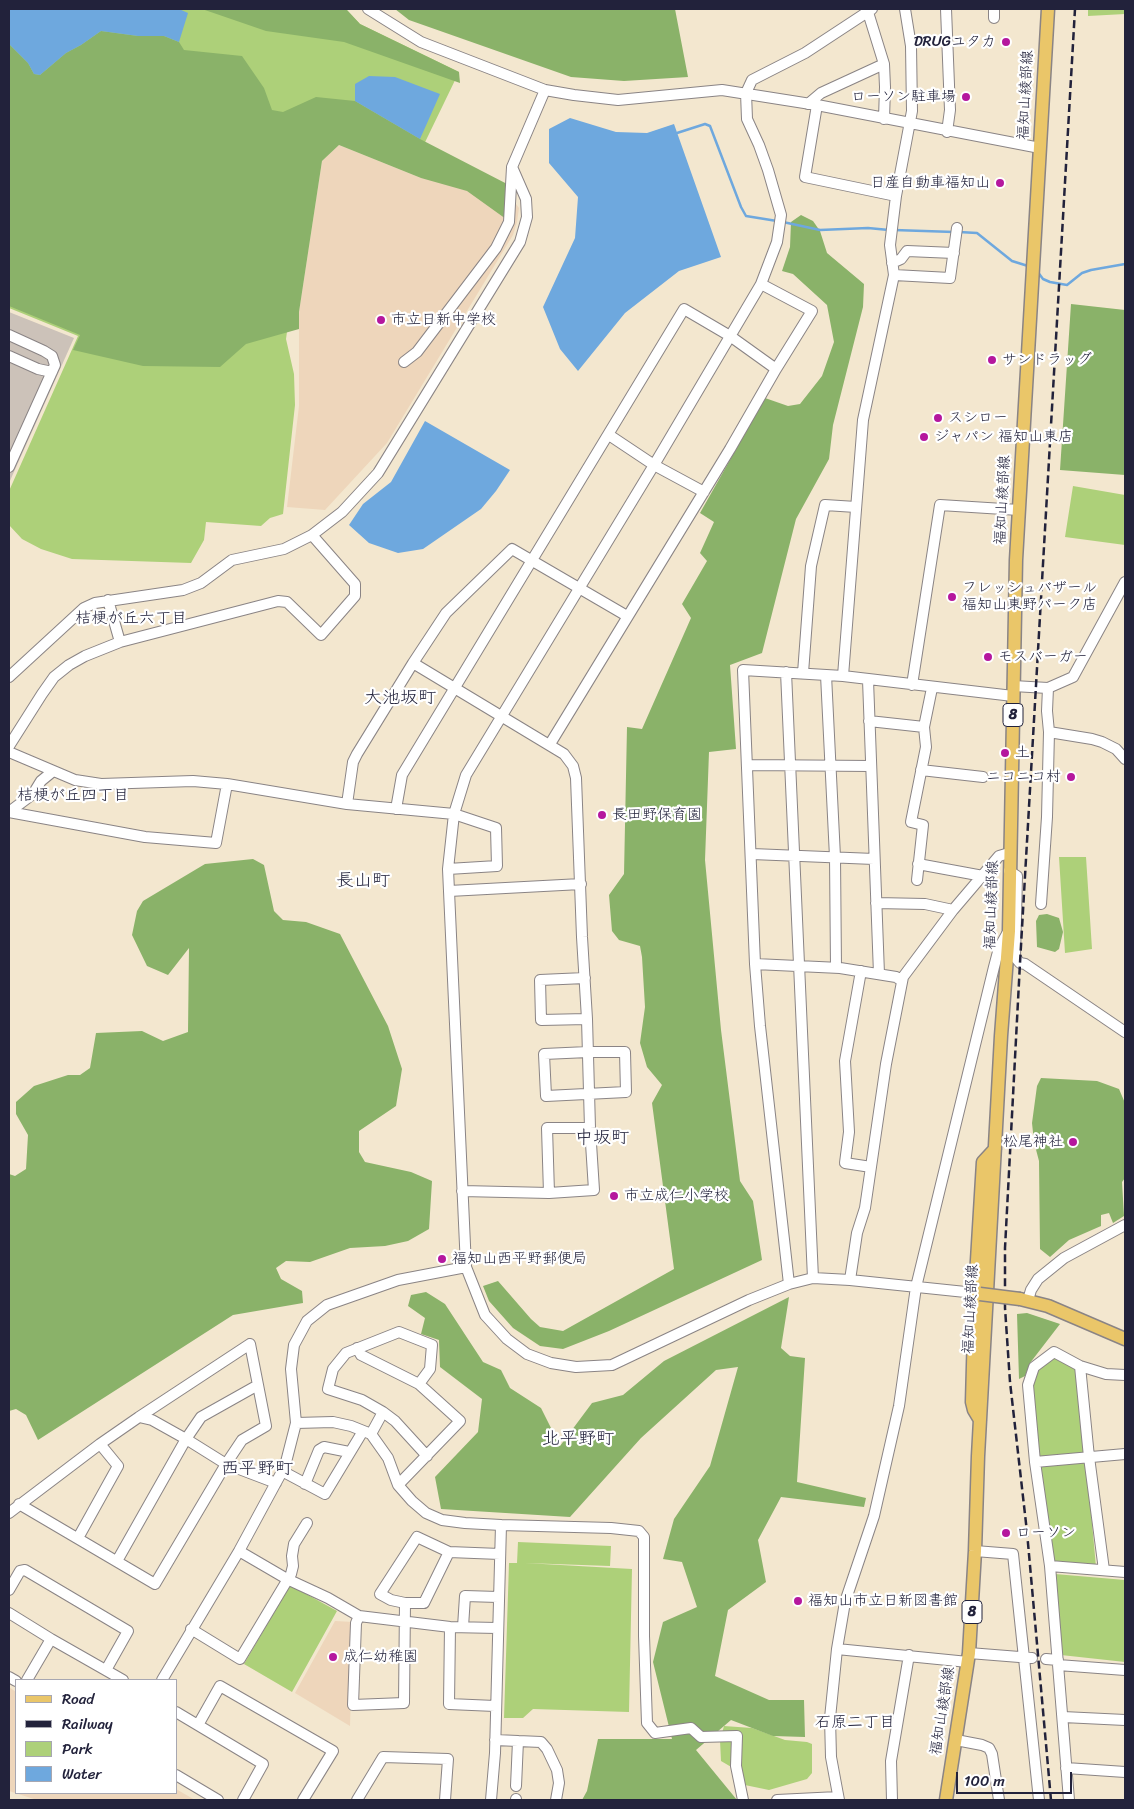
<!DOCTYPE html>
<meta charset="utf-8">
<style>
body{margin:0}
#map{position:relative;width:1134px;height:1809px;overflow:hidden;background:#f3e7cf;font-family:Sriracha,sans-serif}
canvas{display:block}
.frame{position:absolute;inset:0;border:10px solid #22223b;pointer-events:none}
.legend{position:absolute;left:15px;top:1679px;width:162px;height:115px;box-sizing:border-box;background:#fff;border:1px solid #a7a7b1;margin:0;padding:6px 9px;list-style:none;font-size:15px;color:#22223b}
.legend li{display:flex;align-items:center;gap:10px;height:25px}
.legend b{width:25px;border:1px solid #a7a7b1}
.scale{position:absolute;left:956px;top:1772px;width:116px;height:22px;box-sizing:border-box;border:2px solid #22223b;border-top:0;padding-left:6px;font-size:15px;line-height:18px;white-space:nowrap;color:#22223b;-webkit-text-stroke:4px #fff;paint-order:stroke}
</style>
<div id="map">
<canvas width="1134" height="1809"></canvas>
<div class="frame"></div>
<ul class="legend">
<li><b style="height:6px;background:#eac669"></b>Road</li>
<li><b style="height:6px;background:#22223b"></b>Railway</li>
<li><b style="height:14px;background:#add079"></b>Park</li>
<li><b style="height:14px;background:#6ea8de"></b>Water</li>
</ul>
<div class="scale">100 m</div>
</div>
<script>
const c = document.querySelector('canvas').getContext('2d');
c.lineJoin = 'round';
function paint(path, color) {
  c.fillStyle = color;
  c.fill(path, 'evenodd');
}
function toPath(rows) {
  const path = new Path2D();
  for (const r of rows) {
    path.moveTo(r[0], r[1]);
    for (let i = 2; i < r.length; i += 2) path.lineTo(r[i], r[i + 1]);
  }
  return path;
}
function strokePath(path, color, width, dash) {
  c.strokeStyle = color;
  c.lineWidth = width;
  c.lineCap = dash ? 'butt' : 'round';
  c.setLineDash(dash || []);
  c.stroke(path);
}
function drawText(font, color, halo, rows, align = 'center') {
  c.font = font + ' Sriracha,"Klee One",sans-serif';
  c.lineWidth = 4.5;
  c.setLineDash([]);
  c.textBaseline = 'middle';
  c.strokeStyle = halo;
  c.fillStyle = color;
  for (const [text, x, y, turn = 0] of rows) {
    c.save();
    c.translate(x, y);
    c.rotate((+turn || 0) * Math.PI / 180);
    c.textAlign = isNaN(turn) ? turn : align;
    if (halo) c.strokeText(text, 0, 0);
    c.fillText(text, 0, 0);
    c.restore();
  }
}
const built = toPath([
 [339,145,421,178,500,182,519,208,517,222,513,235,387,443,325,510,287,507,299,406,299,312,322,161],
 [335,1621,353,1622,350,1726,295,1693],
 [9,1687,16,1692,16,1793,176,1793,176,1789,195,1800,37,1800,9,1791]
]);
const industrial = toPath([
 [9,312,74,338,9,483]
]);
const green = toPath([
 [9,9,346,9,360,24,459,72,414,165,348,134,312,153,286,339,294,374,295,405,283,514,270,518,261,526,206,522,204,540,191,563,72,559,41,549,22,539,9,525,9,491,78,336,9,308],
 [1088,9,1125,9,1125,14,1088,16],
 [1073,486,1125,495,1125,545,1065,537],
 [1059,857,1086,857,1092,949,1065,953],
 [1054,1357,1078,1369,1096,1567,1049,1564,1032,1383,1039,1368],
 [518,1542,611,1546,610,1566,525,1563,632,1569,629,1712,533,1709,523,1718,504,1718,509,1563,517,1563],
 [1055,1574,1125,1580,1125,1662,1061,1655],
 [290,1585,337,1611,292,1692,244,1664],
 [724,1726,752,1728,785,1740,807,1742,812,1744,812,1773,807,1779,769,1790,740,1784,733,1768,721,1761,720,1740]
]);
const forest = toPath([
 [202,9,346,9,360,24,459,72,460,83,344,42,266,31],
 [395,9,675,9,688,77,624,81,571,77,409,20],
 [101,31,138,36,164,36,179,42,184,50,242,56,264,88,272,110,283,112,316,97,355,101,420,139,509,185,506,219,467,191,421,178,339,145,322,161,299,312,299,329,246,344,220,367,143,366,73,350,80,335,9,306,9,44,28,63,34,74,40,75,66,53,81,45],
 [801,215,813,221,820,231,827,253,864,284,863,307,833,425,829,459,796,519,762,653,730,665,736,749,709,752,705,860,721,1030,740,1181,753,1201,762,1260,609,1331,563,1349,540,1346,513,1328,489,1301,483,1286,498,1281,531,1319,540,1327,563,1331,674,1269,652,1103,662,1085,647,1067,640,1043,645,1007,642,957,640,946,619,940,612,931,609,895,624,874,627,727,642,729,691,618,682,604,707,561,700,553,714,522,700,513,765,398,788,406,800,404,822,376,834,342,827,305,793,274,782,271,790,247,791,222],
 [1071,304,1125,310,1125,475,1060,470],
 [253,859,264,865,274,911,283,920,306,922,340,934,388,1026,402,1069,396,1106,359,1131,359,1152,365,1162,411,1172,432,1181,429,1229,408,1241,385,1246,350,1248,310,1262,286,1261,276,1268,281,1279,302,1291,303,1303,233,1315,38,1440,26,1415,16,1409,9,1411,9,1174,15,1176,26,1169,28,1135,16,1114,16,1102,34,1086,68,1075,80,1075,90,1068,96,1033,142,1031,163,1041,188,1032,189,948,168,975,147,966,132,935,137,911,143,901,205,864],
 [1047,914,1059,918,1063,932,1059,949,1055,952,1037,947,1036,921,1039,915],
 [1041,1078,1097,1081,1119,1089,1125,1103,1125,1178,1122,1182,1124,1216,1113,1223,1109,1213,1101,1215,1101,1226,1069,1240,1050,1257,1040,1249,1039,1161,1034,1142,1032,1123,1037,1086],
 [426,1292,445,1304,483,1362,501,1370,510,1388,541,1408,560,1446,592,1403,623,1395,664,1361,789,1297,781,1348,790,1356,805,1358,797,1482,866,1498,864,1507,781,1497,758,1540,766,1582,728,1610,715,1676,769,1700,804,1700,805,1737,773,1736,731,1720,696,1750,737,1800,582,1800,587,1791,598,1739,672,1739,653,1662,663,1622,697,1607,682,1562,663,1559,674,1519,710,1466,738,1367,716,1370,641,1438,570,1517,441,1509,435,1477,478,1432,482,1399,440,1367,439,1340,421,1334,425,1318,408,1306,411,1295],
 [1027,1313,1060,1324,1030,1363,1025,1376,1019,1379,1017,1314]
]);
const water = toPath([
 [9,9,179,9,188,13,179,42,164,36,138,36,101,31,81,45,66,53,40,75,34,74,28,63,9,44],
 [369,76,395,77,440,94,420,139,355,101,355,84],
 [570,118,616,132,647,133,674,124,721,257,679,271,625,313,578,371,560,349,543,307,575,238,578,197,549,163,549,129],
 [425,421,510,470,496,491,481,509,423,549,398,553,369,543,349,525,363,504,391,482]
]);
const stream = toPath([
 [677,133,705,124,710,126,741,207,746,216,777,221],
 [783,222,820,230,868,228,889,230],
 [894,230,954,232],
 [959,232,977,233,1012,261,1028,266],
 [1037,271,1043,279,1050,282,1067,285,1082,273,1091,270,1125,264]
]);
const minor = toPath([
 [368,9,421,42,545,90,574,95,618,100,722,90,817,105,1040,148],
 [867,9,884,64,885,87,884,119],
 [872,9,805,53,752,80,746,93,747,119,759,145,768,170,781,215,777,242,761,284,654,465,466,775,454,814,448,869,466,1267,485,1315,507,1339,527,1354,551,1363,576,1367,612,1365,749,1300,789,1284,813,1278,850,1280,975,1293],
 [946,9,950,110,947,132],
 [994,18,994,9],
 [808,104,821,93,884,64],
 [817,105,805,177,896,196],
 [892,263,901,259,907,251,954,253],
 [894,275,950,278,957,228],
 [9,335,44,351,52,356,55,365,9,467],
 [9,356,38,369,52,372],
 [404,362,417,352,496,248,509,222,512,167,545,90],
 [609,435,654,465,704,492],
 [108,600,120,642],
 [413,663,564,754,573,766,576,778,582,937,587,1019,590,1128,594,1190,549,1193,462,1191],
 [786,672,813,1278],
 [803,673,811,566,825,505,856,507],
 [826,675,835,857,836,968],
 [843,676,863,420,894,275,890,245,896,196,912,111,911,46,905,9],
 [9,677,84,608,95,603,183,590,201,583,232,560,284,549,312,535,342,512,378,473,520,242,527,217,526,199,512,167],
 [868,680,879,974],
 [912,685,940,505,1019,510],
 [1013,686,1048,688,1073,677,1125,582],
 [1048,688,1047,711,1049,732,1092,739,1102,742,1116,749,1125,759],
 [869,721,924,727,932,688],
 [550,744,730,449,776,369,812,311,761,284],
 [9,746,42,694,54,677,69,665,85,656,120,642,278,601,287,602,321,635,355,596,355,584,312,535],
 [9,752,75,780,101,784,193,781,227,784,347,804,454,814,496,828,497,866,448,869],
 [747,765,871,766],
 [921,770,983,777],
 [347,804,353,762,357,754,413,663,446,613,512,549,627,616],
 [396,809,402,775,684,309,730,336,776,369],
 [9,812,145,837,216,843,227,784],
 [9,812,33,794,41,781,52,772],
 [752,854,874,859],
 [918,864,983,876],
 [1009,871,1017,876,1015,957,1020,963,1025,964,1125,1032],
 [917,880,923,825,911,822,926,747,924,727],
 [449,891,581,884],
 [876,903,925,904,953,910],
 [1041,904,1047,817,1049,732],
 [755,964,840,968,896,977,902,981],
 [861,971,845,1061,849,1132,845,1163,871,1167],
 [585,978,540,980,541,1020,587,1019],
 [588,1052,625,1052,626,1092,546,1096,544,1054,588,1052],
 [549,1193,547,1128,590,1128],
 [850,1280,857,1233,865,1208,886,1064,903,977,953,910,999,856,1009,853],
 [789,1284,760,1026,755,964,743,670,843,676,1013,696],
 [1028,1300,1031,1290,1038,1279,1064,1258,1125,1225],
 [357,1348,361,1355,419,1384],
 [1080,1366,1089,1457,1104,1570],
 [383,1412,395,1421,427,1456],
 [296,1423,333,1422,351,1426,371,1434,388,1458,398,1485,412,1501,426,1513,442,1520,465,1523,501,1525,495,1753,491,1800],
 [371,1434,383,1412,362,1400,328,1389,333,1369,346,1353,399,1332,432,1345,430,1369,419,1384,460,1421,398,1485],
 [1035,1462,1125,1454],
 [282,1471,325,1494,363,1431],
 [305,1484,319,1450,324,1447,349,1452],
 [19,1504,155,1584,226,1464,242,1440,266,1426,250,1344,139,1417],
 [9,1513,100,1444,139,1417,152,1420,186,1439,226,1464,276,1483],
 [501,1525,611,1528,639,1531,644,1537,644,1636,647,1723,655,1733,691,1728,701,1737,737,1736,736,1766,743,1800],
 [78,1538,118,1466,100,1444],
 [239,1551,287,1579,328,1598,359,1616,450,1627,497,1628],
 [975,1551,1013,1554,1039,1800],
 [449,1552,424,1603,405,1603,391,1600,380,1594,417,1537,449,1552,500,1554],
 [117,1561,186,1439,201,1417,258,1385],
 [1050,1566,1125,1572],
 [9,1590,20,1571,25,1570,128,1631,106,1670],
 [9,1613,51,1639,123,1680],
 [359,1616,356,1623,353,1705,404,1703,405,1603],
 [450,1627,449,1704,495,1706],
 [463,1627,465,1596,498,1597],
 [191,1629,240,1659,291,1574,293,1566,292,1556,294,1544,307,1523],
 [837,1649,968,1662],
 [969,1653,1032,1658],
 [1046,1659,1058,1660],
 [1058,1665,1125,1670],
 [9,1677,16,1681],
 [27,1680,51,1639],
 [162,1680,239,1551,285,1466,296,1423,291,1369,294,1345,307,1321,327,1305,398,1280,466,1267],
 [176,1712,263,1764,243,1800],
 [1063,1717,1125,1720],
 [198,1725,220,1686,333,1751,303,1800],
 [495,1740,541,1742,547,1749,557,1770,559,1783,556,1800],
 [956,1740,982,1745,989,1748,992,1754,999,1800],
 [1066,1768,1125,1772],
 [176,1775,218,1800],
 [516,1786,518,1741],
 [357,1800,383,1757,448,1759,445,1800],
 [516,1800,516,1799],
 [777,1800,838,1797],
 [839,1800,831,1757,830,1718,837,1649,845,1602,874,1516,899,1406,916,1287,994,967,999,948,1008,932],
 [892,1800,891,1761,909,1655],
 [1069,1800,1050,1566,1035,1462,1028,1385,1034,1367,1054,1352,1080,1366,1106,1374,1125,1375]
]);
const major = toPath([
 [1020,1299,1048,1306,1125,1339],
 [980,1420,974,1410,972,1402,975,1293,983,1162,995,1149],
 [946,1800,969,1653,975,1551,978,1456,1001,1036,1009,931,1016,560,1048,9]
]);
const rail = toPath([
 [1051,1800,1027,1532,1010,1382,1005,1308,1005,1248,1020,963,1075,9]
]);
const majorBridge = toPath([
 [980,1294,1020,1299]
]);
const markers = [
 [1006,42,5,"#b5179e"],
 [966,97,5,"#b5179e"],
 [1000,183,5,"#b5179e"],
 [381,320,5,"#b5179e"],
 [992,360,5,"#b5179e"],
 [938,418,5,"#b5179e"],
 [924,437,5,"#b5179e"],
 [952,597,5,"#b5179e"],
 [988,657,5,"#b5179e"],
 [1005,753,5,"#b5179e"],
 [1071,777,5,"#b5179e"],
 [602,815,5,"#b5179e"],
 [1073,1142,5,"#b5179e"],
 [614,1196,5,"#b5179e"],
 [442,1259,5,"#b5179e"],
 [1006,1533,5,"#b5179e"],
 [798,1601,5,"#b5179e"],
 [333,1657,5,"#b5179e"]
];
const shields = [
 [1013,715,20],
 [972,1612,20]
];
const shieldNames = [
 ["8",1013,715],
 ["8",972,1612]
];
const poiNames = [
 ["DRUGユタカ",996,42,"right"],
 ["ローソン駐車場",956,97,"right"],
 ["日産自動車福知山",990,183,"right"],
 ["市立日新中学校",391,320],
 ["サンドラッグ",1002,360],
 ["スシロー",948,418],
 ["ジャパン 福知山東店",934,437],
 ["フレッシュバザール",962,588],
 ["福知山東野パーク店",962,605],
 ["モスバーガー",998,657],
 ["土",1015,753],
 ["ニコニコ村",1061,777,"right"],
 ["長田野保育園",612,815],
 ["松尾神社",1063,1142,"right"],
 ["市立成仁小学校",624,1196],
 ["福知山西平野郵便局",452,1259],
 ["ローソン",1016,1533],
 ["福知山市立日新図書館",808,1601],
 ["成仁幼稚園",343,1657]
];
const streetNames = [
 ["福知山綾部線",1026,95,-87],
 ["福知山綾部線",1003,500,-87],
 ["福知山綾部線",992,905,-88],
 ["福知山綾部線",971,1309,-87],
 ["福知山綾部線",943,1711,-81]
];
const neighbourhoodNames = [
 ["桔梗が丘六丁目",131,619],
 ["桔梗が丘四丁目",73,796],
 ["石原二丁目",855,1723]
];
const quarterNames = [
 ["大池坂町",400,698],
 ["長山町",363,881],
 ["中坂町",602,1138],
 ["北平野町",578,1439],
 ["西平野町",257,1469]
];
paint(built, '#eed6bb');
paint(industrial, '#ccc2b9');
paint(green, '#add079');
paint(forest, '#8ab269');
paint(water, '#6ea8de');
strokePath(stream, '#6ea8de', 2.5);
strokePath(minor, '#8a8485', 12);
strokePath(major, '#8a8485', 15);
strokePath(minor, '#fff', 10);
strokePath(major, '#eac669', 12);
strokePath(rail, '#22223b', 2.5, [8, 4]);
strokePath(majorBridge, '#8a8485', 15, []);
strokePath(majorBridge, '#eac669', 12);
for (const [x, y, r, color] of markers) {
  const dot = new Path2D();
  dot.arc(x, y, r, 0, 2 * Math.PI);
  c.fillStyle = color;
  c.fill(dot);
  strokePath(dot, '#fff', 2);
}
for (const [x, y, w] of shields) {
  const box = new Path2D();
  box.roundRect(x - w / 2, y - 11.5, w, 23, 4);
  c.fillStyle = '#fff';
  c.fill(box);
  strokePath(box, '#22223b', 1);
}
drawText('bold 14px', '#22223b', null, shieldNames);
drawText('15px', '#22223b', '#fff', poiNames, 'left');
drawText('15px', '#22223b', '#fff', streetNames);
drawText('16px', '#22223b', '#fff', neighbourhoodNames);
drawText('18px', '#22223b', '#fff', quarterNames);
</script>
